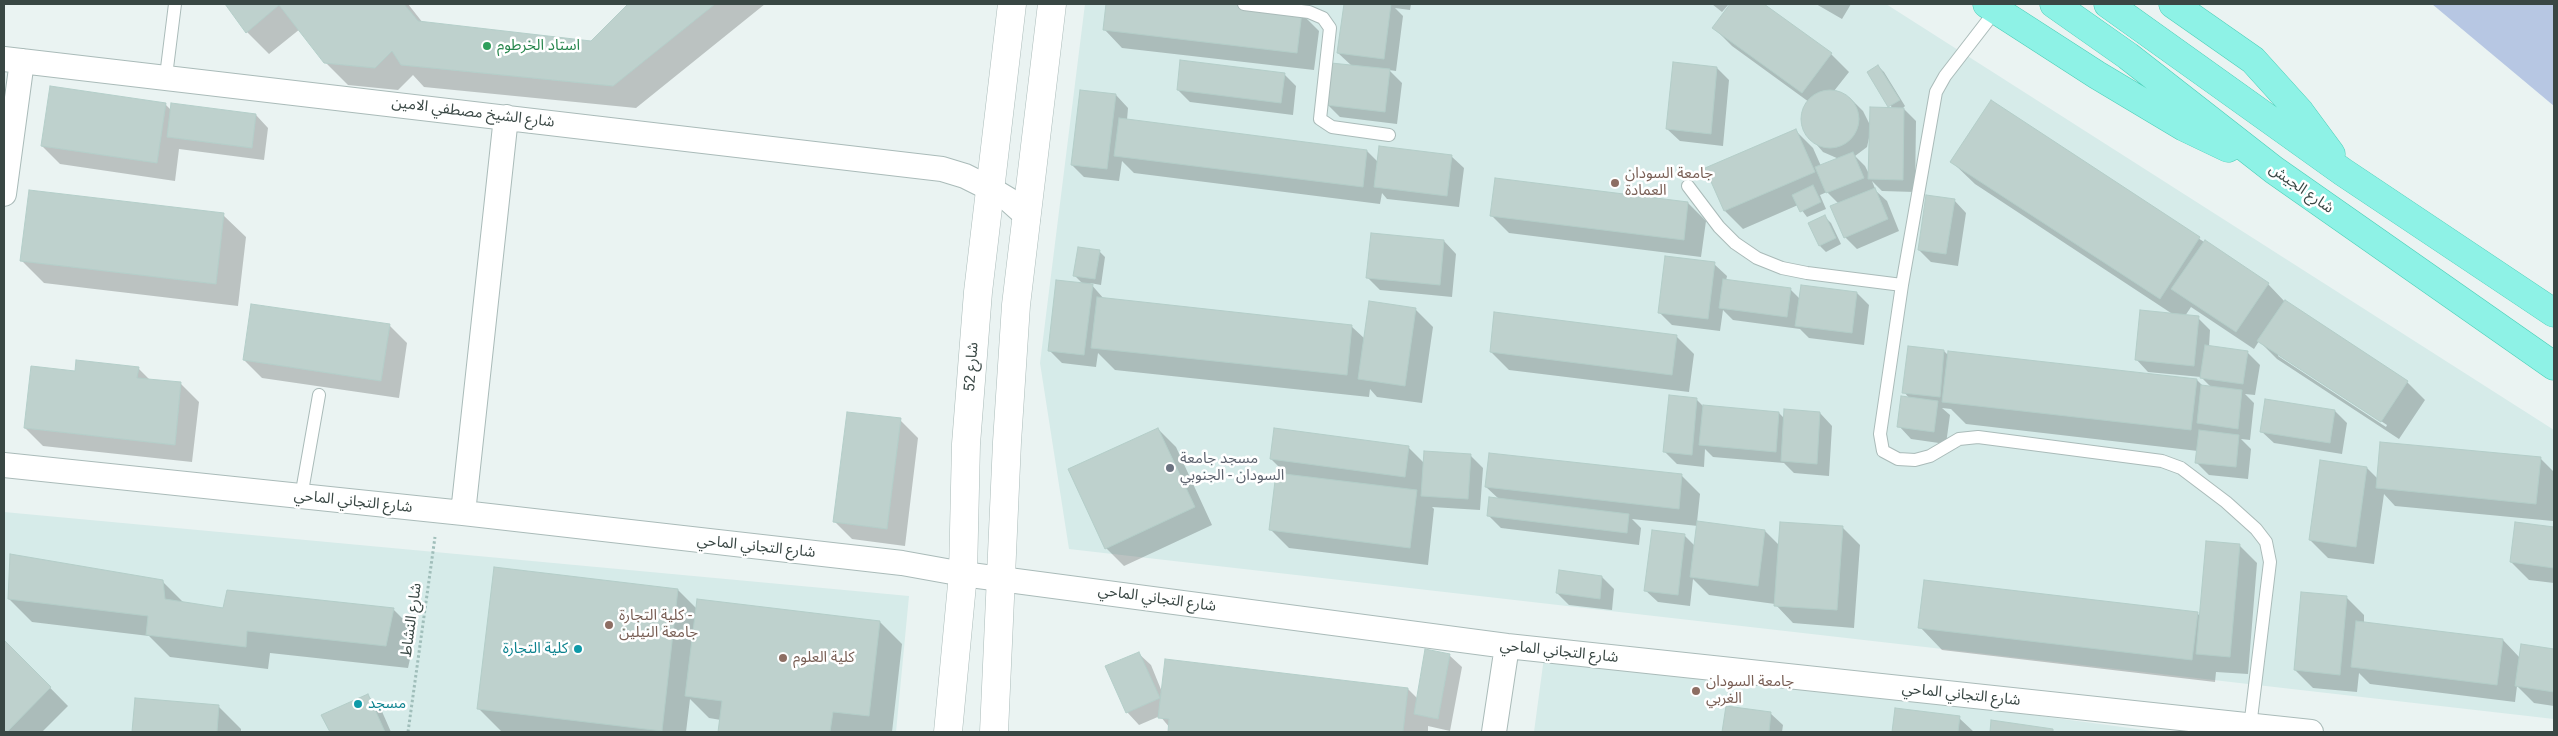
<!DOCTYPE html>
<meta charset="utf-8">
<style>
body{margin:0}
#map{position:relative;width:2558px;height:736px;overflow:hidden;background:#eaf3f2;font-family:Roboto,sans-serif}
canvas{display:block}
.frame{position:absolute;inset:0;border:5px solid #394744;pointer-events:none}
</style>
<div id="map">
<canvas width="2558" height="736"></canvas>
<div class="frame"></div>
</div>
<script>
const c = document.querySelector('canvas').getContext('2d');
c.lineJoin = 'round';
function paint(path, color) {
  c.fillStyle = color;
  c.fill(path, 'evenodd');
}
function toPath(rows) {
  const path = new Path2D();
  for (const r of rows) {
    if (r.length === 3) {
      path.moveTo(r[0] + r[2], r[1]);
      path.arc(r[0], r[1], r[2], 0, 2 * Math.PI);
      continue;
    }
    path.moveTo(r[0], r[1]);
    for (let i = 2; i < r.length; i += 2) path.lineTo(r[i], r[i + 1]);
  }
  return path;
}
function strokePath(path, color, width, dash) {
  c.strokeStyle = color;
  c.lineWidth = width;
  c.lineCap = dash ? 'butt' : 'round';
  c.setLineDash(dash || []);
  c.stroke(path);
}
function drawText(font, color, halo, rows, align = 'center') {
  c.font = font + ' Roboto,"Noto Sans Arabic",sans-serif';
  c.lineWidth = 5;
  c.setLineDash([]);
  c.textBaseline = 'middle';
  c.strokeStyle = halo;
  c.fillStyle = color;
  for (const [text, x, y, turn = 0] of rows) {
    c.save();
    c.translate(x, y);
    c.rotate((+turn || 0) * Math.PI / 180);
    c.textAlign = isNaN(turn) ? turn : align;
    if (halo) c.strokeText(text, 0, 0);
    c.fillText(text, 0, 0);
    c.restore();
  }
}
const education = toPath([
 [1085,4,1886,4,2554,430,2554,719,1069,549,1040,363],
 [4,512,909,596,896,732,4,732],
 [1545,650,2160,732,1534,732]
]);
const green = toPath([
 [2432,4,2554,4,2554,106]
]);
const shadow = toPath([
 [226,4,408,4,423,23,591,42,628,4,765,4,636,108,424,87,413,75,398,90,348,85,325,62,300,29,269,54,247,32],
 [1108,4,1221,4,1301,13,1319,31,1314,70,1122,48,1105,30],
 [1345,4,1411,4,1410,10,1395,8,1403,16,1396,71,1389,70,1402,83,1397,124,1340,117,1327,104,1352,66,1338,53],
 [1712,4,1729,4,1722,12],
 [1730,4,1762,4,1831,54,1849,72,1834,91,1850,98,1863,111,1871,127,1892,109,1878,66,1884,72,1905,106,1903,108,1916,121,1915,192,1882,191,1872,181,1876,191,1887,201,1899,231,1857,249,1845,237,1839,204,1827,192,1820,195,1826,209,1807,217,1798,205,1743,229,1725,211,1707,169,1795,130,1813,148,1821,166,1839,159,1823,152,1805,131,1803,112,1809,102,1732,46,1714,28],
 [1869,138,1870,176,1865,166,1855,156,1867,147],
 [1816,4,1851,4,1842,19],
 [1717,68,1729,80,1723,146,1680,141,1667,129],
 [1284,74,1296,86,1293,115,1190,102,1178,90],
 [1116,95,1128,108,1127,120,1367,151,1378,162,1451,156,1464,168,1459,207,1387,199,1382,193,1380,204,1134,173,1122,161,1119,181,1084,177,1072,165],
 [1991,102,2268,284,2285,302,2407,382,2425,400,2399,439,2277,359,2259,341,2254,349,2191,307,2185,316,2198,318,2210,330,2209,347,2247,352,2260,365,2255,395,2245,394,2254,403,2250,440,2241,439,2251,449,2248,479,2209,475,2196,462,2198,451,1966,424,1951,409,1942,408,1950,415,1946,444,1911,439,1899,426,1910,399,1904,392,1944,351,1949,356,2197,380,2204,387,2211,387,2201,377,2148,372,2136,359,2174,315,1975,184,1952,162],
 [2278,353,2387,425,2386,427,2278,356],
 [165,104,171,110,256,115,268,128,264,160,179,149,175,181,60,164,42,146],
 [1954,200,1966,213,1958,266,1931,262,1919,250],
 [1688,203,1706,221,1701,257,1509,233,1491,215],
 [223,215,246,237,238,306,44,283,22,261],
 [1825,217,1831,223,1841,244,1826,252,1820,246,1810,224],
 [1444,241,1456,254,1452,297,1380,290,1368,278],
 [1099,251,1105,257,1101,285,1090,283,1104,299,1351,326,1365,339,1415,309,1433,327,1422,403,1377,397,1370,389,1369,397,1115,370,1098,353,1096,367,1062,363,1049,350,1083,284,1075,276],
 [1714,264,1727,276,1726,281,1790,289,1800,299,1857,293,1869,305,1864,345,1809,338,1800,329,1733,320,1723,310,1720,331,1672,325,1659,312],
 [389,325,407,343,399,398,262,378,244,360],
 [1676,336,1694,354,1689,392,1509,370,1491,352],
 [138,368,150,380,181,384,199,402,192,462,43,446,25,428,76,372],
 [1697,400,1703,406,1779,413,1785,419,1820,413,1832,426,1829,476,1794,473,1784,463,1713,457,1705,449,1704,467,1677,464,1665,452],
 [2335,411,2347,423,2342,454,2274,443,2261,431],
 [900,420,918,438,905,546,852,539,834,521],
 [1158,429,1176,447,1212,525,1124,566,1106,548],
 [1408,447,1424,463,1471,456,1483,468,1480,510,1432,507,1434,509,1428,565,1289,548,1271,530,1287,475,1271,459],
 [1490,454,1682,476,1700,494,1697,522,1765,531,1780,546,1842,527,1860,545,1854,628,1793,623,1775,604,1709,595,1693,579,1690,606,1658,602,1645,590,1685,536,1695,546,1698,526,1632,519,1641,528,1639,545,1501,528,1488,515,1499,499,1486,487],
 [2540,458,2554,472,2553,521,2395,506,2384,494,2374,564,2328,558,2310,540,2367,468,2378,479],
 [2516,523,2554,528,2554,583,2529,580,2511,562],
 [2239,545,2257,563,2248,674,2216,672,2215,682,1942,650,1920,627,2197,613,2200,616],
 [1602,577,1614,589,1612,610,1569,605,1557,593],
 [162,581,184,603,224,609,228,591,394,610,416,632,408,668,270,653,268,669,170,657,149,636,32,622,9,599],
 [678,590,697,609,880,622,902,644,892,732,720,732,721,720,709,718,690,699,686,732,508,732,501,731,479,709],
 [2346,597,2364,615,2364,623,2503,640,2520,658,2522,646,2554,651,2554,706,2534,703,2517,686,2515,702,2370,684,2359,673,2357,692,2313,688,2295,670],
 [4,641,68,706,42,732,8,732,4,728],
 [1138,653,1151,665,1162,692,1408,689,1418,699,1449,655,1462,667,1450,731,1428,726,1428,732,1169,732,1170,728,1160,716,1139,725,1127,712],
 [367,695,380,707,391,732,331,732,322,716],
 [136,699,219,707,241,729,241,732,133,732],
 [1727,707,1770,713,1783,725,1782,732,1724,732],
 [1896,710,1959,718,1974,732,1893,732],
 [1993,722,2052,730,2055,732,1991,732]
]);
const building = toPath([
 [225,4,404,4,418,21,591,41,628,4,715,4,613,86,401,65,392,51,375,68,324,63,279,5,246,33,225,4],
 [1106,4,1232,4,1302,12,1297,53,1103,30,1106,4],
 [1344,4,1391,4,1384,59,1337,53,1344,4],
 [1730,4,1764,4,1832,53,1802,93,1712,28,1730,4],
 [1180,60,1285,73,1281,103,1177,90,1180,60],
 [1673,62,1717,67,1711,134,1666,129,1673,62],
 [1331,63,1390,69,1385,112,1326,105,1331,63],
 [1878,65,1900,100,1888,107,1867,72,1878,65],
 [50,86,166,103,157,163,41,146,50,86],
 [1830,119,29],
 [1080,90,1116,94,1107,169,1071,165,1080,90],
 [1991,100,2200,237,2160,299,1950,162,1991,100],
 [171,103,256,114,252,148,167,137,171,103],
 [1870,107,1904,108,1903,180,1868,179,1870,107],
 [1119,118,1367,150,1363,187,1114,156,1119,118],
 [1796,129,1815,172,1724,211,1705,168,1796,129],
 [1379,146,1452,155,1447,196,1374,187,1379,146],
 [1853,152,1864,178,1826,193,1815,167,1853,152],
 [1495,178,1688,202,1684,240,1490,216,1495,178],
 [1813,185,1821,202,1800,212,1792,195,1813,185],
 [1875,188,1888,219,1844,238,1830,206,1875,188],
 [29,190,224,213,216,284,20,261,29,190],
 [1926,195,1955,199,1946,254,1918,250,1926,195],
 [1825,215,1836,238,1819,246,1808,223,1825,215],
 [1371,233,1444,240,1440,285,1366,278,1371,233],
 [2205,240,2269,283,2236,332,2171,289,2205,240],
 [1078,247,1100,250,1095,279,1073,276,1078,247],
 [1665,256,1715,262,1708,319,1658,313,1665,256],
 [1723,279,1791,288,1787,317,1719,308,1723,279],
 [1056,280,1093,284,1084,355,1048,351,1056,280],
 [1801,285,1857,292,1852,333,1795,326,1801,285],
 [1097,297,1352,325,1347,375,1091,348,1097,297],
 [2285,300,2408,381,2381,422,2257,341,2285,300],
 [1369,301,1416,308,1405,386,1358,379,1369,301],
 [251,304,390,324,381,381,243,360,251,304],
 [2140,310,2199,316,2194,366,2135,360,2140,310],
 [1494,312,1677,335,1672,375,1490,352,1494,312],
 [2205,345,2248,351,2243,384,2200,378,2205,345],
 [1908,346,1944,350,1940,397,1902,393,1908,346],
 [1948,351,2197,379,2191,430,1942,402,1948,351],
 [76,360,139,367,137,378,181,382,175,445,24,428,31,366,75,371,76,360],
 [2201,385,2242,390,2238,429,2197,423,2201,385],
 [1669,395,1697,398,1692,455,1663,452,1669,395],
 [1901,396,1938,401,1934,432,1897,427,1901,396],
 [2265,399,2335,410,2330,443,2260,432,2265,399],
 [1703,405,1779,412,1776,452,1699,445,1703,405],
 [1784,409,1820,412,1817,464,1781,461,1784,409],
 [847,412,901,418,887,529,833,522,847,412],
 [1158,428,1195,507,1105,549,1068,469,1158,428],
 [1274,428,1409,446,1405,477,1270,459,1274,428],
 [2199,430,2239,435,2236,467,2195,463,2199,430],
 [2380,442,2541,457,2536,504,2376,488,2380,442],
 [1424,451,1471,454,1468,499,1421,496,1424,451],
 [1489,453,1682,474,1679,509,1485,487,1489,453],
 [2320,460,2367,467,2356,547,2309,540,2320,460],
 [1276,473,1417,490,1410,548,1269,530,1276,473],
 [1489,497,1629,514,1627,533,1487,516,1489,497],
 [1697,521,1765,530,1758,586,1690,577,1697,521],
 [1780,522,1843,526,1837,610,1774,606,1780,522],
 [2515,522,2554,527,2554,568,2510,562,2515,522],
 [1652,530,1685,534,1678,595,1644,591,1652,530],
 [2206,541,2240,544,2230,657,2196,654,2206,541],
 [10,554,163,580,165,599,223,608,227,590,394,608,386,646,247,631,246,647,146,635,148,616,8,599,10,554],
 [494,567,678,589,662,731,477,709,494,567],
 [1559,570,1602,576,1600,599,1556,593,1559,570],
 [1924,580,2198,612,2192,660,1918,628,1924,580],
 [2301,592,2347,596,2340,675,2294,670,2301,592],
 [697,599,880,621,869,716,833,712,830,732,718,732,722,701,685,696,697,599],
 [2356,621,2503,639,2497,685,2351,667,2356,621],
 [4,640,51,687,7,732,4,730,4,640],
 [2521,644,2554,649,2554,692,2515,686,2521,644],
 [1425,649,1450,654,1438,719,1414,714,1425,649],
 [1139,652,1160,698,1126,713,1105,666,1139,652],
 [1165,659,1408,688,1403,732,1168,732,1169,719,1158,718,1165,659],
 [368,694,385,732,330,732,321,715,368,694],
 [135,698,219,705,217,732,132,732,135,698],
 [1726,706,1771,712,1769,732,1722,732,1726,706],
 [1895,708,1960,716,1958,732,1892,732,1895,708],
 [1991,720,2053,729,2053,732,1990,732,1991,720]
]);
const path = toPath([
 [408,732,435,537]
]);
const service = toPath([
 [1244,4,1309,12,1323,18,1330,28,1320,119,1332,127,1389,135],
 [1996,10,1945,76,1936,92,1902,285,1880,434,1883,451,1898,459,1915,460,1930,456,1959,439,1978,437,2162,461,2181,468,2226,502,2256,529,2266,542,2270,562,2250,727],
 [166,76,175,4],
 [1688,186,1719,227,1735,243,1757,258,1782,268,1807,273,1902,285],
 [301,497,319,395]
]);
const minor = toPath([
 [4,59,942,169,965,176,989,188,1009,200,1028,217],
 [4,194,22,61],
 [4,465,463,513,902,563,963,574,1507,646,2311,732],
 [463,513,506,117],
 [1494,732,1507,646]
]);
const tertiary = toPath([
 [948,732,963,574,966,444,978,292,1012,4],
 [994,732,1007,442,1016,305,1052,4]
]);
const trunk = toPath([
 [1987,4,2097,75,2184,127,2228,148],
 [2054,4,2128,56,2274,170,2554,366],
 [2108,4,2343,172,2554,313],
 [2173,4,2253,60,2300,112,2331,154]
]);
const markers = [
 [487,46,5,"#2e9e5b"],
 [1615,183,5,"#8d6e63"],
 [1170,468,5,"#6b7280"],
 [609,625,5,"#8d6e63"],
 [578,649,5,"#0f9aa8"],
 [783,658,5,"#8d6e63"],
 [1696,691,5,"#8d6e63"],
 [358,704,5,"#0f9aa8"]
];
const leisureNames = [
 ["استاد الخرطوم",497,46]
];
const streetNames = [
 ["شارع الشيخ مصطفي الامين",473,113,7],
 ["شارع الجيش",2301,189,35],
 ["شارع 52",972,367,-86],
 ["شارع التجاني الماحي",353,502,6],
 ["شارع التجاني الماحي",756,547,6],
 ["شارع التجاني الماحي",1157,599,8],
 ["شارع النشاط",412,620,-82],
 ["شارع التجاني الماحي",1559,652,6],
 ["شارع التجاني الماحي",1961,695,6]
];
const educationNames = [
 ["جامعة السودان",1625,174],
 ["العمادة",1625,191],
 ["كلية التجارة -",619,616],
 ["جامعة النيلين",619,633],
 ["كلية العلوم",793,658],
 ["جامعة السودان",1706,682],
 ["الغربي",1706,699]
];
const worshipNames = [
 ["مسجد جامعة",1180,459],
 ["السودان - الجنوبي",1180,476]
];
const cultureNames = [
 ["كلية التجارة",568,649],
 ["مسجد",368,704,"left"]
];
paint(education, '#d6ebe9');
paint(green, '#b7c7e3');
paint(shadow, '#0003');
paint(building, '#bed1cd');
strokePath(building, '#b4cec9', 1);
strokePath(service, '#aabbb9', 14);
strokePath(minor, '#aabbb9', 26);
strokePath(tertiary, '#aabbb9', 29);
strokePath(trunk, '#4aceb7', 29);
strokePath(path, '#a0beba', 3, [2.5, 2.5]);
strokePath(service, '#fff', 12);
strokePath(minor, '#fff', 24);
strokePath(tertiary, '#fff', 28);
strokePath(trunk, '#8ef2e6', 28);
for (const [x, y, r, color] of markers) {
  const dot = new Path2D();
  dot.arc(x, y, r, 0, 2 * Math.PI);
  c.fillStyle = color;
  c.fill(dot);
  strokePath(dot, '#fff', 2);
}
drawText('15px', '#27864d', '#fff', leisureNames, 'left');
drawText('15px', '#394744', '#fff', streetNames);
drawText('15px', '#785e54', '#fff', educationNames, 'left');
drawText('15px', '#5b616d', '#fff', worshipNames, 'left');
drawText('15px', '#0d838f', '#fff', cultureNames, 'right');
</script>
